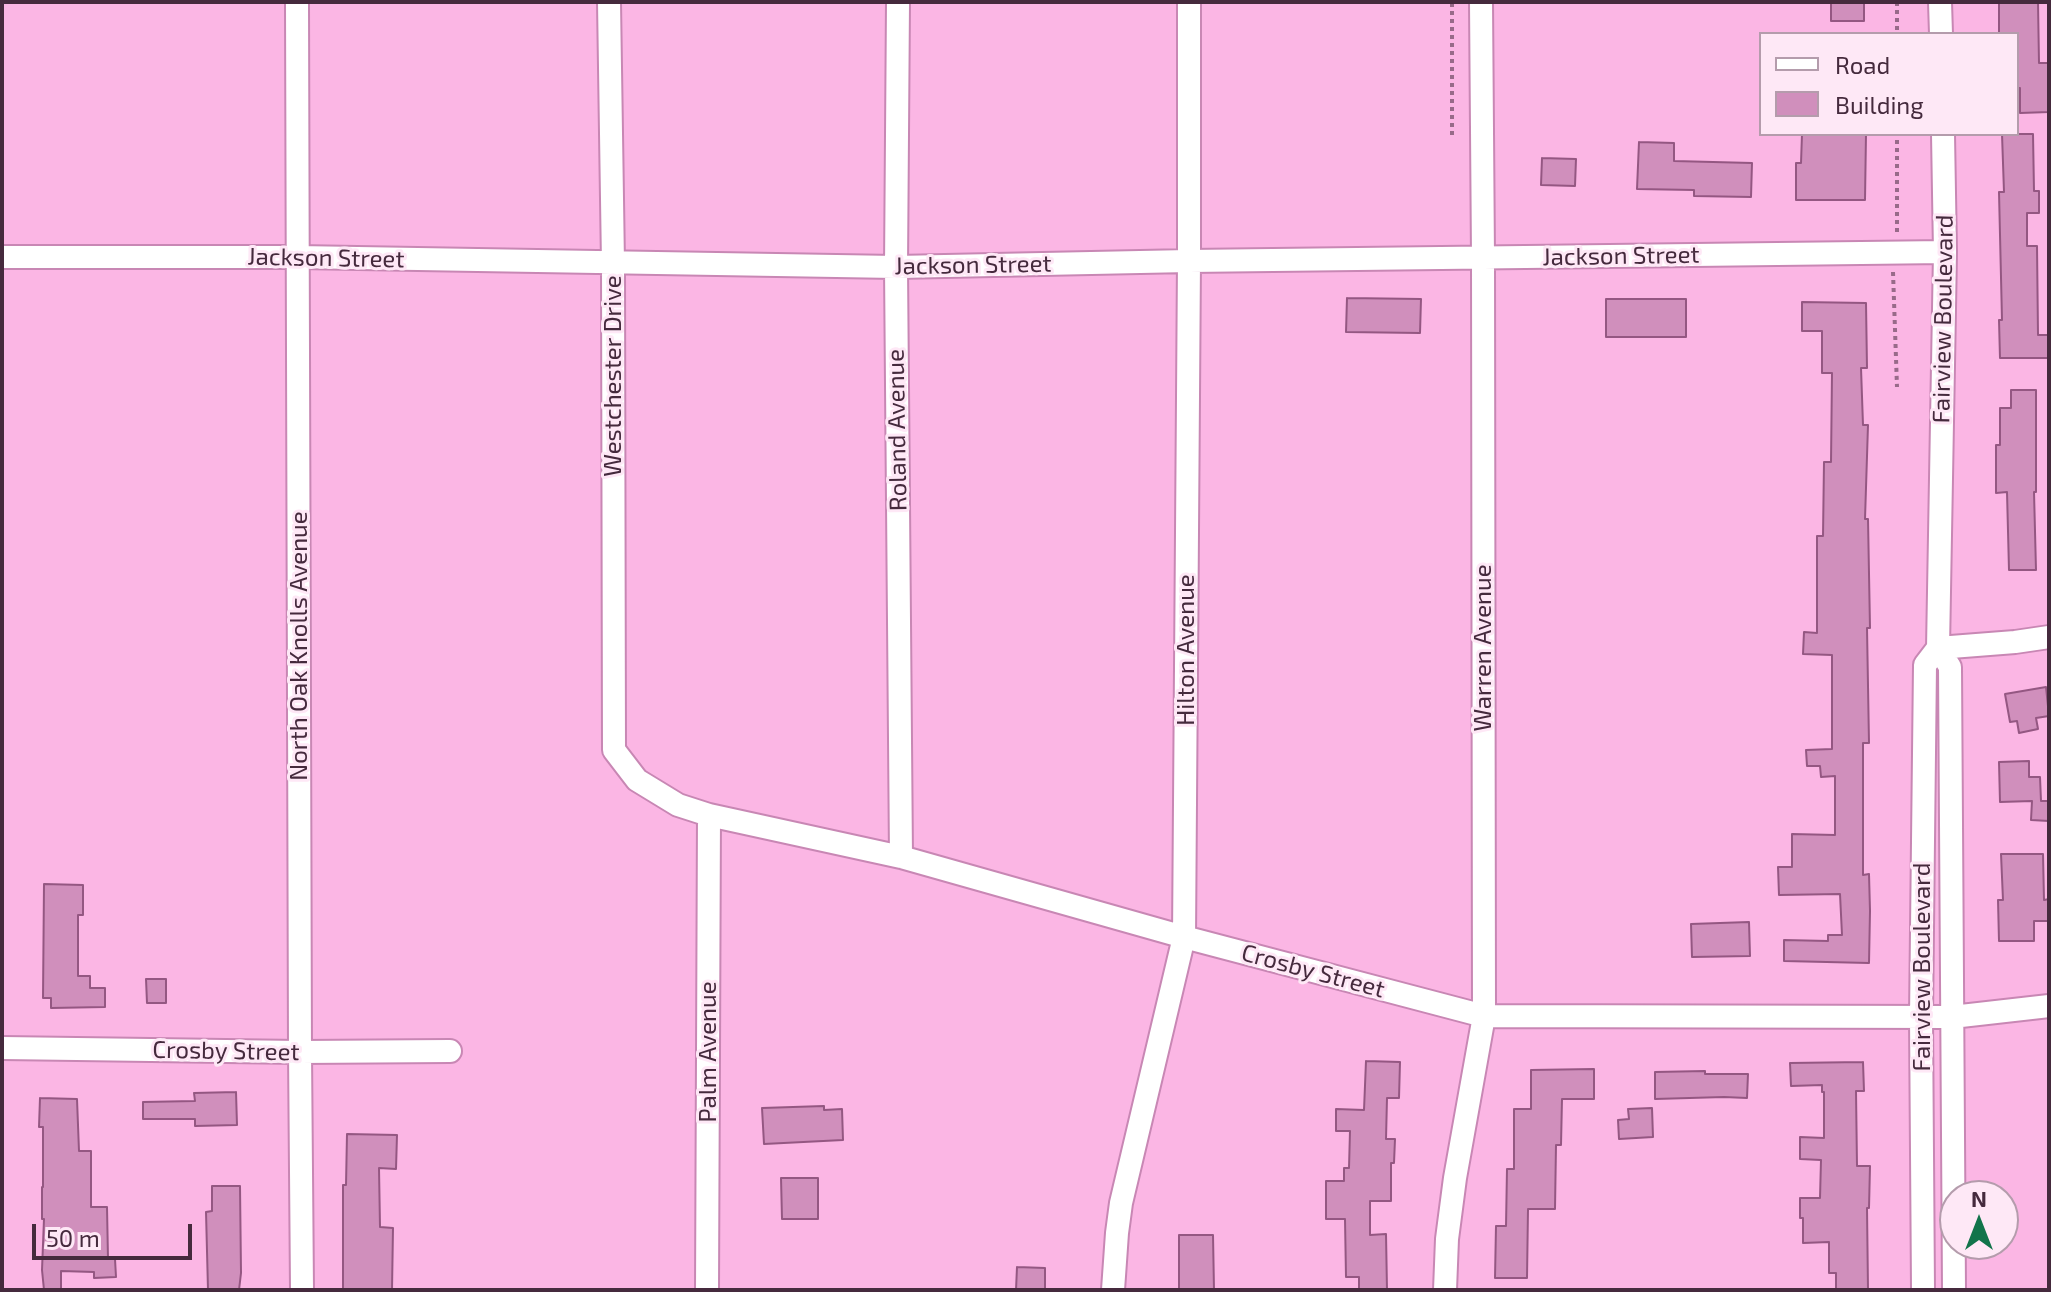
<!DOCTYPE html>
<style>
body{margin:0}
#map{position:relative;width:2051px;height:1292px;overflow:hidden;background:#fbb6e4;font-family:"Exo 2",sans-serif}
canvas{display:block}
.frame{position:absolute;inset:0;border:4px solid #452a3d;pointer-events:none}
.legend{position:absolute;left:1759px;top:32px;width:260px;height:104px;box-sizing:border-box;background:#fee8f6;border:2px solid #b49cac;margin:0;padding:10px 14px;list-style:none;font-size:24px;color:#452a3d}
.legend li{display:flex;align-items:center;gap:16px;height:40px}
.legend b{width:40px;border:2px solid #b49cac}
.north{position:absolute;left:1939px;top:1180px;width:80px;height:80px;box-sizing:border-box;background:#fee8f6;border:2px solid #b49cac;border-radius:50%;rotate:0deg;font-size:22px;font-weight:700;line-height:32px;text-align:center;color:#452a3d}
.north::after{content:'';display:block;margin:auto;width:28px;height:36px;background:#12744b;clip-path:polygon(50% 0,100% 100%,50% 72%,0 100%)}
.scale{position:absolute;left:32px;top:1224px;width:160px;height:36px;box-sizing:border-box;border:4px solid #452a3d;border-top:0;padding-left:10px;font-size:24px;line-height:28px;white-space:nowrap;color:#452a3d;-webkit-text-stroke:6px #fee8f6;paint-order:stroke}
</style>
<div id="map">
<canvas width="2051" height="1292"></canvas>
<div class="frame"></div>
<ul class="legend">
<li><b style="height:10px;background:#fff"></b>Road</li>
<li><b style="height:22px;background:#d08fbc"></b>Building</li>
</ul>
<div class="north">N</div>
<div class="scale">50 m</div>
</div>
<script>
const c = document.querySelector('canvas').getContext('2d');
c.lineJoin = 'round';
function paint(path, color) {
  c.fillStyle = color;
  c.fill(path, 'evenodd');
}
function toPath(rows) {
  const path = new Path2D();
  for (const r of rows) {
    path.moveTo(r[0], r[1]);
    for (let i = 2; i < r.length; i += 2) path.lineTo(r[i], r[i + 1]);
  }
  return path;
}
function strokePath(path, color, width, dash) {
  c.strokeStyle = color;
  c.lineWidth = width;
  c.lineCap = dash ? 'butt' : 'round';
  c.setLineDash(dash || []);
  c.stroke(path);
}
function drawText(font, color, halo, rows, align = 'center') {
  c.font = font + ' "Exo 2",sans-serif';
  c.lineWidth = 6;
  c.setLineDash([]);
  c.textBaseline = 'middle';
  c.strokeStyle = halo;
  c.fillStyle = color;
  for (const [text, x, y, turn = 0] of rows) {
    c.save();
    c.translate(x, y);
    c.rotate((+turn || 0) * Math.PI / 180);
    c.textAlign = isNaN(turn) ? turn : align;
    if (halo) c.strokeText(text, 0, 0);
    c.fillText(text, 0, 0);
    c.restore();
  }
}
const building = toPath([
 [1831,2,1864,2,1864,21,1831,21,1831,2],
 [1999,2,2038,2,2039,63,2049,63,2049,112,2020,113,2020,88,2017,88,2017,34,1999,34,1999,2],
 [1802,134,1866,134,1865,200,1796,200,1796,163,1801,163,1802,134],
 [2002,134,2033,134,2034,191,2039,191,2039,213,2027,213,2027,246,2037,246,2038,335,2048,335,2048,358,2000,358,1999,320,2002,320,1999,192,2004,192,2002,134],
 [1639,142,1674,143,1674,161,1752,163,1751,197,1694,196,1694,190,1637,189,1639,142],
 [1542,158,1576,159,1575,186,1541,185,1542,158],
 [1347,298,1421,299,1420,333,1346,332,1347,298],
 [1606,299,1686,299,1686,337,1606,337,1606,299],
 [1802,302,1866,303,1867,368,1861,368,1863,425,1868,425,1865,519,1868,519,1870,628,1867,628,1869,743,1863,743,1863,875,1869,874,1870,911,1869,963,1784,961,1784,940,1828,941,1828,935,1842,935,1840,894,1779,895,1778,867,1792,867,1792,834,1835,835,1835,776,1821,777,1820,766,1807,766,1806,750,1832,749,1832,655,1803,654,1804,632,1817,633,1817,536,1823,536,1824,462,1831,462,1832,373,1822,373,1822,331,1802,331,1802,302],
 [2011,390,2036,390,2036,492,2034,492,2036,570,2009,570,2007,492,1996,493,1996,445,2000,445,2000,408,2011,408,2011,390],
 [2046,687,2049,716,2036,718,2038,729,2019,733,2017,721,2010,722,2005,694,2046,687],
 [2029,761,2029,777,2040,777,2041,801,2049,801,2049,821,2031,820,2032,801,2000,802,1999,762,2029,761],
 [2001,854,2043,854,2044,900,2049,899,2049,921,2034,921,2034,941,1999,941,1998,900,2003,900,2001,854],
 [44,884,83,885,83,915,78,915,78,976,90,976,90,988,105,988,105,1007,51,1008,51,998,43,998,44,884],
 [1749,922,1750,956,1692,957,1691,924,1749,922],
 [146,979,166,979,166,1003,147,1003,146,979],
 [1366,1061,1400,1062,1399,1098,1387,1098,1386,1139,1395,1139,1394,1163,1391,1163,1391,1201,1370,1201,1370,1235,1386,1234,1387,1290,1359,1290,1359,1277,1346,1277,1345,1219,1326,1219,1326,1181,1344,1181,1344,1168,1349,1168,1350,1131,1336,1131,1336,1109,1364,1110,1366,1061],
 [1863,1062,1864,1091,1856,1091,1857,1166,1870,1166,1869,1208,1867,1208,1868,1290,1836,1290,1836,1273,1829,1273,1829,1242,1803,1243,1803,1218,1800,1218,1800,1198,1820,1198,1821,1160,1800,1159,1800,1137,1824,1138,1824,1092,1822,1092,1822,1085,1791,1086,1790,1063,1863,1062],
 [1594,1069,1594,1099,1562,1099,1561,1145,1556,1145,1555,1209,1528,1209,1527,1278,1495,1278,1496,1226,1506,1226,1507,1169,1514,1169,1514,1109,1531,1109,1531,1070,1594,1069],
 [1705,1071,1705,1074,1748,1074,1747,1098,1724,1097,1655,1099,1655,1072,1705,1071],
 [236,1092,237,1125,195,1126,195,1119,143,1119,143,1102,195,1101,194,1093,236,1092],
 [40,1098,77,1099,79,1151,91,1151,91,1207,107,1207,108,1259,115,1259,116,1277,94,1278,94,1272,61,1271,61,1290,44,1290,42,1270,44,1219,42,1219,42,1187,43,1187,43,1127,39,1127,40,1098],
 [824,1106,824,1110,842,1109,843,1140,764,1144,762,1108,824,1106],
 [1652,1108,1653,1137,1619,1139,1618,1120,1629,1119,1628,1109,1652,1108],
 [347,1134,397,1135,396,1169,379,1168,380,1227,393,1228,392,1290,343,1290,343,1185,346,1185,347,1134],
 [781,1178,818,1178,818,1219,782,1219,781,1178],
 [212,1186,240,1186,241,1273,239,1290,208,1290,206,1212,212,1211,212,1186],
 [1179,1235,1213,1235,1214,1290,1179,1290,1179,1235],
 [1017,1267,1045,1268,1045,1290,1016,1290,1017,1267]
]);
const path = toPath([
 [1897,2,1897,34],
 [1452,135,1452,2],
 [1897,232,1897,134],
 [1893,272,1897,387]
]);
const minor = toPath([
 [297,2,300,1052,302,1290],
 [609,2,613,264,614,750,637,780,678,805,709,815,901,857,1184,937,1484,1016,1952,1017,2049,1006],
 [898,2,896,267,901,857],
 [1940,2,1941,34],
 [1943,134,1945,252,1938,648,1950,667,1954,1290],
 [2,257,298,257,896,267,1189,261,1945,252],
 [1938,648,2015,642,2049,637],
 [2,1048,300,1052,450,1051],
 [707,1290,709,815],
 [1113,1290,1117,1233,1121,1203,1184,937,1189,261,1189,2],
 [1445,1290,1447,1239,1455,1178,1484,1016,1483,258,1481,2],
 [1923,1290,1921,1017,1925,665,1938,648]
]);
const streetNames = [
 ["Jackson Street",1621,256,-1],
 ["Jackson Street",326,258,1],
 ["Jackson Street",973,265,-1],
 ["Fairview Boulevard",1943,319,-89],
 ["Westchester Drive",613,376,-90],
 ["Roland Avenue",897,430,-91],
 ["North Oak Knolls Avenue",299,646,-90],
 ["Warren Avenue",1483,648,-90],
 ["Hilton Avenue",1186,650,-90],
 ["Fairview Boulevard",1922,967,-90],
 ["Crosby Street",1313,971,15],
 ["Crosby Street",226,1051,1],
 ["Palm Avenue",708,1052,-90]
];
paint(building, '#d08fbc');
strokePath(building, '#945782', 2);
strokePath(minor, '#c887b4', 26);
strokePath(path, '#986a89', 4, [4, 4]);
strokePath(minor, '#fff', 22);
drawText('24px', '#452a3d', '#fee8f6', streetNames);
</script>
